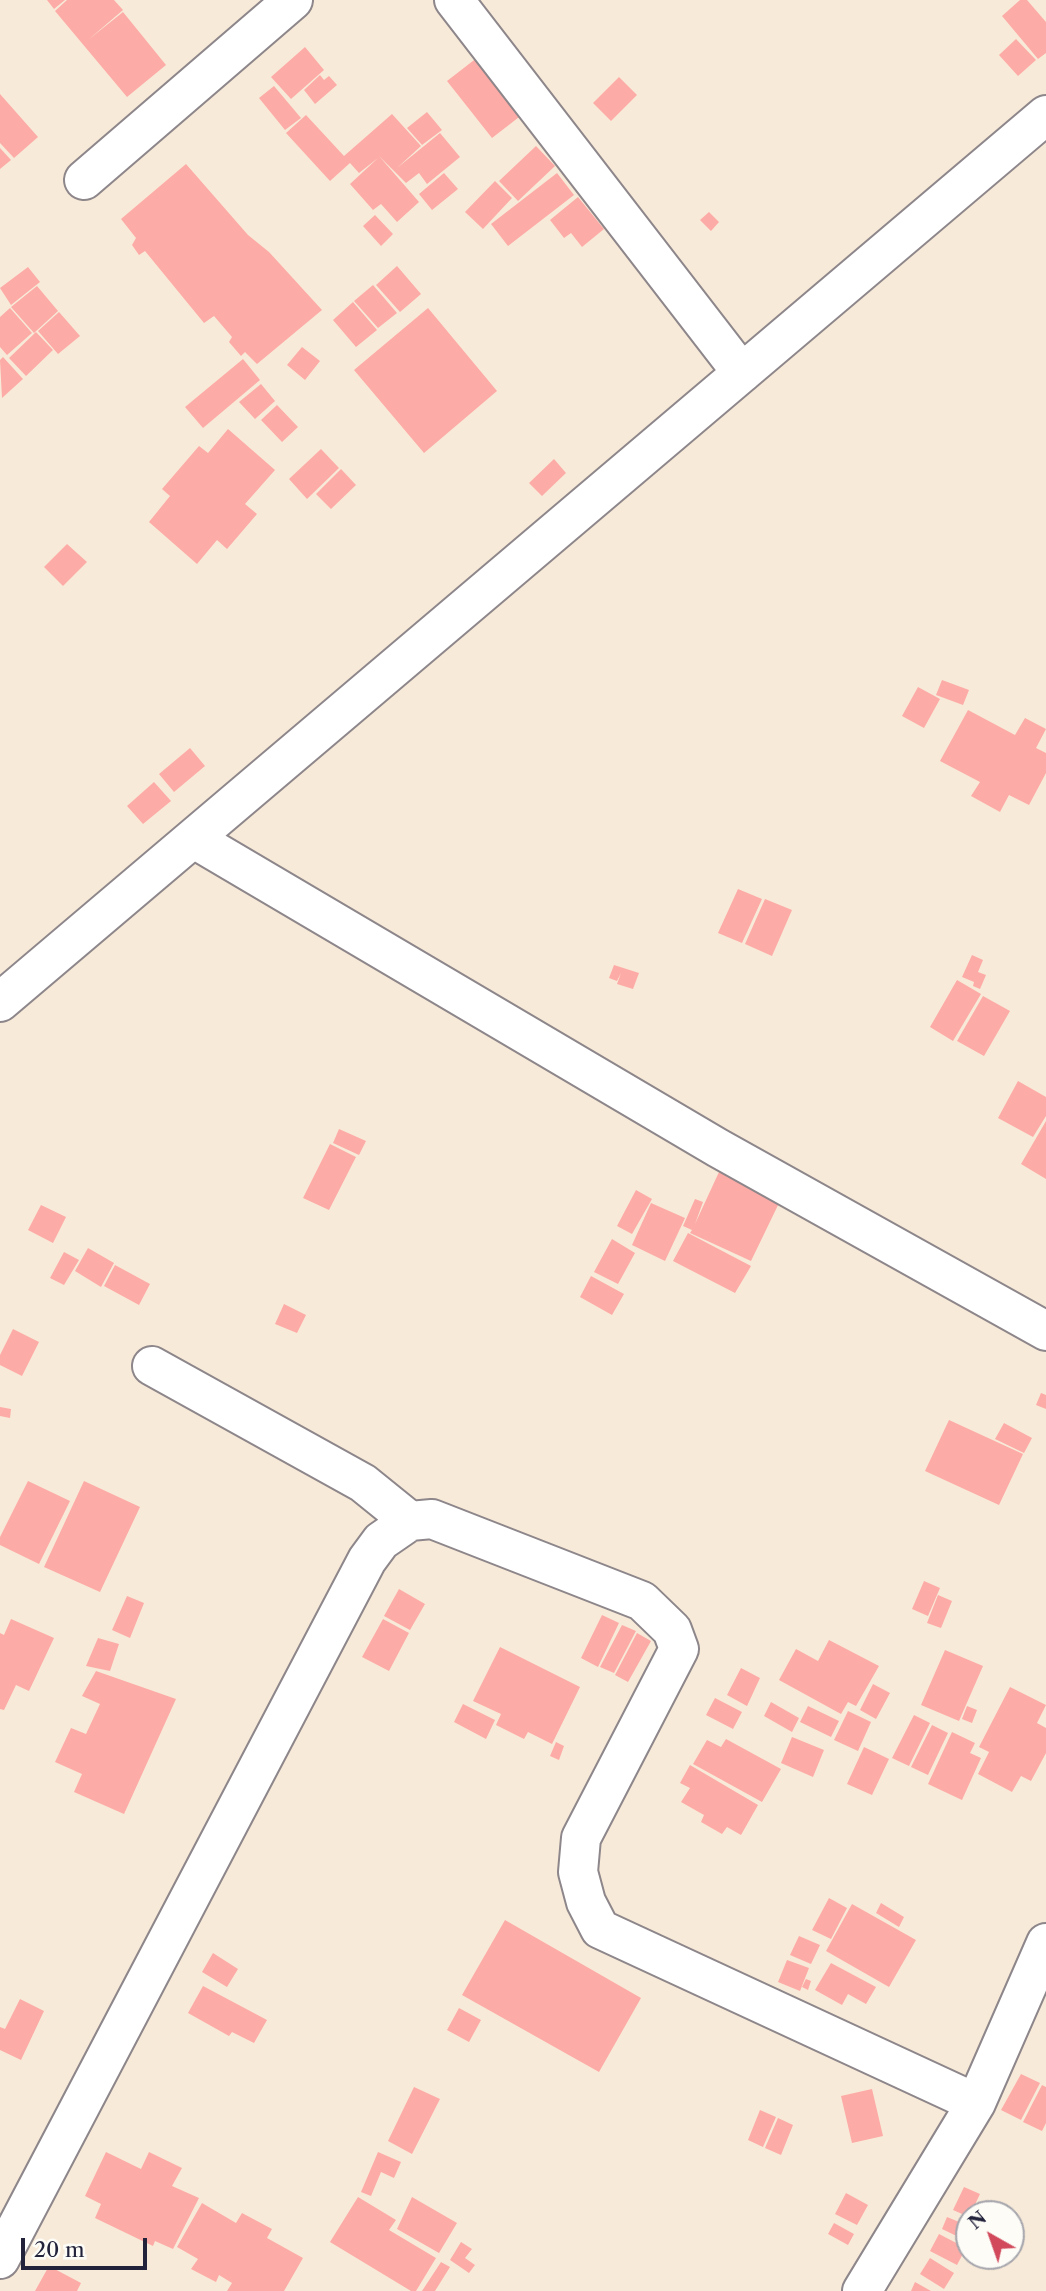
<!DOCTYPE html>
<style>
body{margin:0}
#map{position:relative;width:1046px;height:2291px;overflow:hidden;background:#f8ead8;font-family:"Libre Caslon Text",serif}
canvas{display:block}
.north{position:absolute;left:955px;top:2200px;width:70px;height:70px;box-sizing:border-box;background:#fdfcf7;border:2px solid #a5a5ac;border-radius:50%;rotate:320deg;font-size:19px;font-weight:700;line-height:28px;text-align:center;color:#22223b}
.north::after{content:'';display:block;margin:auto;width:24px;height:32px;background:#d1495b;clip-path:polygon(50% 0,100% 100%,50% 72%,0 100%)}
.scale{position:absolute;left:21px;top:2238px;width:126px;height:32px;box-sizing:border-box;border:4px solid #22223b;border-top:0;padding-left:9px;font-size:21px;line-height:24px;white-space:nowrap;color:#22223b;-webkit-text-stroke:5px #fdfcf7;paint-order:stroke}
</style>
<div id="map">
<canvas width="1046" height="2291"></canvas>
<div class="north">N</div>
<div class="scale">20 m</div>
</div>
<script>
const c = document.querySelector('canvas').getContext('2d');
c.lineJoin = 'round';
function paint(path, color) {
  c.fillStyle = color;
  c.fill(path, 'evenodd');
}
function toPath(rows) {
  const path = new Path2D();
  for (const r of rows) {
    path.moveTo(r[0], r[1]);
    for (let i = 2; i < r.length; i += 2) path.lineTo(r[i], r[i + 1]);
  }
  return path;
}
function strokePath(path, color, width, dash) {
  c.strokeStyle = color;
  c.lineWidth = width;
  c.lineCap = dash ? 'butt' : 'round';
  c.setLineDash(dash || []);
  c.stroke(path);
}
const building = toPath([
 [47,0,65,0,54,9],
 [67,0,114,0,123,10,88,40,123,12,166,65,127,97,55,11],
 [1020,0,1027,0,1046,22,1046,53,1038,59,1002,16],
 [1016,39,1036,60,1018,76,999,55],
 [305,47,324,70,291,99,271,77],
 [478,57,523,114,492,138,447,81],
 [320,75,324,80,329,76,337,85,315,104,304,90],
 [619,77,637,95,611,121,593,103],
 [274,86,301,118,285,130,259,98],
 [0,94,38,137,14,158,0,143],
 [427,112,442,130,422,145,407,128],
 [392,114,421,146,397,168,440,133,460,157,427,184,419,173,406,183,379,156,419,202,397,222,381,204,373,210,350,184,378,158,359,173,350,163,330,181,286,133,306,115,344,156],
 [536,146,555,166,518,201,499,181],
 [0,148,11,160,0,169],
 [186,164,248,235,269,252,322,310,257,364,245,352,241,356,229,342,232,337,214,316,204,323,145,251,139,255,132,245,136,238,121,219],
 [444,173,458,189,432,210,419,194],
 [557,173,574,195,508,246,491,224],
 [495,181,512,198,483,229,465,212],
 [578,197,604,229,582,247,571,233,564,238,550,220],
 [709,212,719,222,711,231,700,220],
 [375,215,393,234,381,246,363,226],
 [397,266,421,294,400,312,376,285],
 [28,267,40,282,11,305,0,288],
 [373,285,397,313,378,328,354,301],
 [37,286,58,311,34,333,11,307],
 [353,302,377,330,356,347,333,320],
 [10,308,32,333,7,355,0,347,0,317],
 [428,308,497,391,424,453,354,370],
 [59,312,80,336,58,354,38,331],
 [36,332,53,350,26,376,9,358],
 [302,347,320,361,305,380,287,365],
 [3,357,23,379,2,398,0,360],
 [243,359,260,380,203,428,185,407],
 [261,384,275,401,255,419,239,402],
 [277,405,298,427,282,442,261,420],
 [228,429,275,470,245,504,257,514,227,549,217,540,197,564,149,522,170,496,162,489,199,446,208,453],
 [321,449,339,468,307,499,289,479],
 [554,459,566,473,542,496,529,483],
 [341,469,356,485,331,509,316,494],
 [67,544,87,562,63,586,44,567],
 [942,680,969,690,963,705,936,695],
 [918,687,940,699,924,728,902,716],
 [968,710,1015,735,1025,718,1046,729,1036,748,1046,753,1046,773,1029,805,1009,795,1000,812,971,796,980,782,940,761],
 [190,748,205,766,174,792,159,774],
 [154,782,171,801,143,824,127,806],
 [738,889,762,899,742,943,718,933],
 [765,899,792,910,772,956,745,944],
 [972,955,983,960,978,972,986,975,980,989,973,986,974,982,962,977],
 [614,965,639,973,633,989,617,984,621,973,617,981,609,978],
 [957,980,981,994,953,1041,930,1027],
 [983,996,1010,1011,984,1056,957,1041],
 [1018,1081,1046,1097,1046,1116,1033,1137,998,1118],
 [1046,1121,1046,1179,1021,1164],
 [339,1129,366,1141,359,1155,333,1143],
 [330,1144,356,1157,329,1210,303,1198],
 [719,1172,780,1201,751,1261,690,1233,692,1230,683,1226,695,1199,703,1202,695,1224],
 [636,1190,652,1199,632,1234,617,1226],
 [651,1203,685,1218,665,1261,632,1245],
 [41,1205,66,1217,53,1243,28,1230],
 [688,1233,751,1266,735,1293,673,1261],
 [612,1239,635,1253,618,1284,594,1272],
 [88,1248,114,1263,101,1287,75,1271],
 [64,1252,79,1260,64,1285,50,1278],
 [115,1265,150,1284,139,1305,104,1286],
 [591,1276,624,1294,612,1315,580,1297],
 [284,1304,306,1315,297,1333,275,1324],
 [13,1329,39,1342,22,1376,0,1365,0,1355],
 [1041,1393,1046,1395,1046,1409,1036,1405],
 [0,1407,11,1409,10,1418,0,1416],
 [949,1420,1023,1454,999,1505,925,1471],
 [1004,1423,1032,1438,1024,1453,995,1439],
 [28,1481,70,1501,39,1564,0,1545,0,1537],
 [84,1481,140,1507,100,1592,44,1567],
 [924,1581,940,1588,928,1616,912,1609],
 [399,1589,425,1604,410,1630,384,1616],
 [938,1595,952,1601,941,1628,927,1623],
 [127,1596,144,1603,130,1638,112,1630],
 [602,1615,619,1623,598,1667,581,1658],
 [11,1619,54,1638,29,1691,16,1685,4,1710,0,1709,0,1633,4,1635],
 [383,1619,409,1633,389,1671,362,1657],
 [622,1625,636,1631,614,1673,600,1667],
 [637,1633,651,1641,628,1682,615,1675],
 [98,1638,119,1644,110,1671,86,1666],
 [829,1640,879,1666,856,1706,848,1702,841,1714,779,1680,796,1649,818,1661],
 [500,1647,580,1687,552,1744,528,1732,524,1739,496,1725,501,1714,473,1701],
 [945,1650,983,1666,959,1721,921,1705],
 [741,1668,760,1678,747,1706,727,1695],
 [96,1671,176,1699,124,1814,74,1792,82,1774,55,1762,71,1728,86,1734,100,1704,82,1696],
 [873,1684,890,1693,876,1719,860,1710],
 [1010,1687,1046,1705,1037,1723,1046,1728,1046,1753,1031,1781,1021,1776,1012,1792,978,1774,989,1752,979,1747],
 [715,1698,742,1712,733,1729,706,1715],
 [771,1702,799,1718,792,1732,764,1716],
 [463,1704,495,1720,486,1739,454,1722],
 [808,1706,839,1721,831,1737,800,1722],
 [967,1706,977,1710,972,1723,962,1719],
 [848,1711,871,1722,858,1751,834,1740],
 [914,1715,930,1723,909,1766,892,1758],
 [932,1725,948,1733,928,1775,911,1767],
 [952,1732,975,1743,970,1753,981,1758,962,1800,928,1784],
 [792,1737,824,1750,813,1777,781,1763],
 [726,1739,781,1769,762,1802,693,1764,707,1740,721,1747],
 [556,1742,564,1746,559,1760,550,1756],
 [864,1747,889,1759,872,1795,847,1784],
 [690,1765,758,1805,741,1835,727,1827,722,1834,701,1822,704,1815,681,1802,690,1788,680,1783],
 [829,1898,847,1908,831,1939,812,1930],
 [881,1903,904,1917,899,1927,876,1913],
 [852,1904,916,1940,889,1987,826,1951],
 [505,1920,641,1998,599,2072,462,1995],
 [799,1936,820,1945,811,1964,790,1955],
 [213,1953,238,1969,227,1987,202,1972],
 [787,1960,809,1968,800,1991,778,1982],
 [831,1963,876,1987,866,2004,848,1994,842,2005,815,1990],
 [806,1979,811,1981,808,1990,802,1987],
 [203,1986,267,2020,254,2043,232,2032,229,2036,188,2013],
 [20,1999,44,2011,21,2060,0,2050,0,2027,5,2029],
 [459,2008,481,2020,469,2042,447,2030],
 [1021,2074,1040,2083,1021,2120,1001,2110],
 [1042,2085,1046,2087,1046,2123,1042,2131,1023,2122],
 [414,2087,440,2099,412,2154,388,2141],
 [872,2089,883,2136,852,2143,841,2096],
 [760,2110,776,2117,763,2147,748,2140],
 [778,2118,793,2125,781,2155,765,2148],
 [106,2152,141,2169,149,2152,182,2168,172,2186,199,2198,173,2249,155,2241,153,2246,95,2218,101,2204,85,2196],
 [378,2152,401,2162,394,2178,381,2172,371,2196,361,2192],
 [964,2187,980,2194,969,2217,953,2210],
 [846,2193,868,2205,857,2225,835,2214],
 [358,2197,396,2220,389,2230,436,2258,416,2291,411,2291,330,2242],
 [412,2197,457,2223,439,2253,397,2229],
 [202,2203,236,2223,242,2213,272,2229,267,2238,303,2258,284,2291,227,2291,232,2283,219,2275,216,2282,191,2269,198,2259,177,2247],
 [947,2217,969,2226,967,2241,942,2229],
 [834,2223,854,2234,848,2245,828,2234],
 [939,2234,966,2248,957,2265,930,2251],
 [461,2242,472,2249,465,2258,475,2265,469,2273,450,2260],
 [930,2258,954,2273,944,2289,920,2274],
 [441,2262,450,2267,435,2291,422,2291],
 [49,2266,81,2283,77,2291,35,2291],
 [915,2282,931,2291,911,2291]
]);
const street = toPath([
 [454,0,742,373],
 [84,180,293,0],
 [194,839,718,1148,1046,1331],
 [0,1002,1046,115],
 [152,1366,363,1483,410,1521],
 [0,2259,367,1560,381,1541,410,1521,432,1519,642,1601,672,1630,679,1649,581,1838,578,1872,586,1902,600,1929,976,2103],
 [862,2291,976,2103,1046,1943]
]);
paint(building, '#fdaba7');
strokePath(street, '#8d868a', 42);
strokePath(street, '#fff', 38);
</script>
